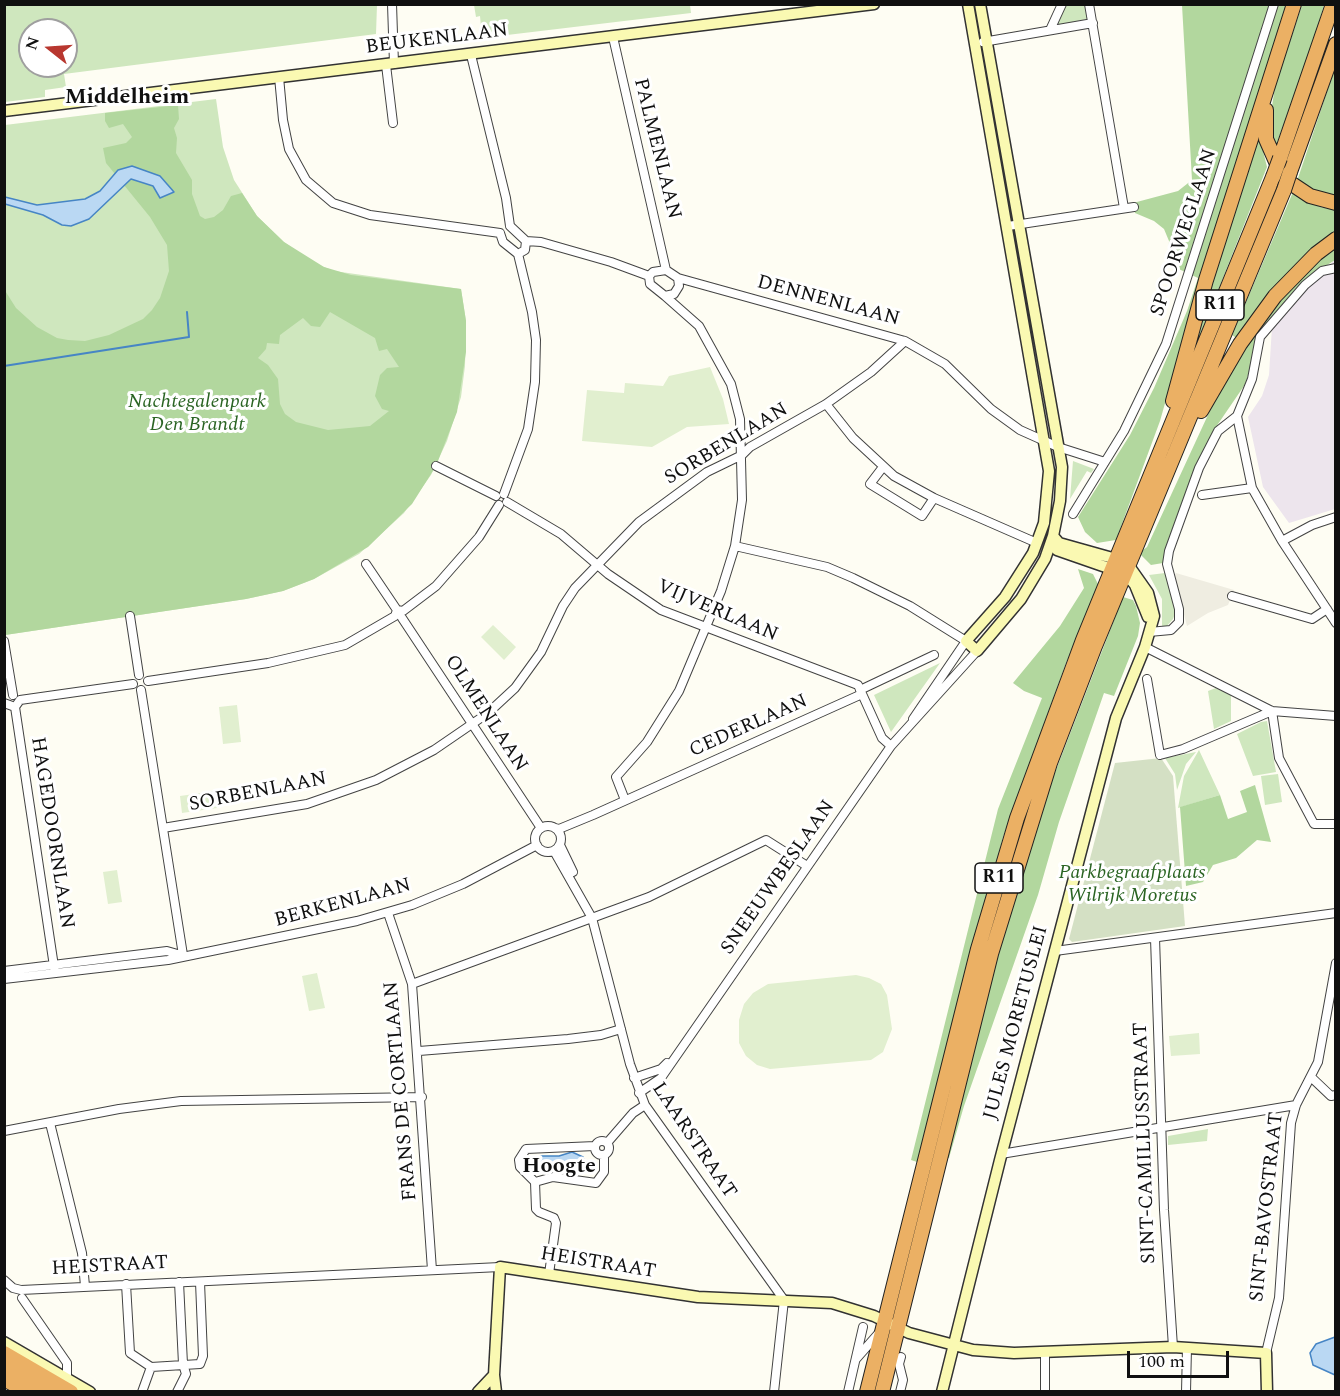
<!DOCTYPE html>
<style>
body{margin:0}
#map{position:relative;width:1340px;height:1396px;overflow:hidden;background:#fefdf3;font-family:Spectral,serif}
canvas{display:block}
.frame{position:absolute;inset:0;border:6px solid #101010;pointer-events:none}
.north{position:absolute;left:18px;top:18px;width:60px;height:60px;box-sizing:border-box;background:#fff;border:2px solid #9f9f9f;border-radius:50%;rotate:287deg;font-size:16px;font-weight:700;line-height:24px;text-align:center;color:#101010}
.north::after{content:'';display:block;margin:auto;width:21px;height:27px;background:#b8372f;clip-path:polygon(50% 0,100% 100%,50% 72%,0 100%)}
.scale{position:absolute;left:1127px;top:1351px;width:102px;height:27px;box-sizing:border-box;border:3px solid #101010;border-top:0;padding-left:8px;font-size:18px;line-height:21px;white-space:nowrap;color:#101010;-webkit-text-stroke:4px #fff;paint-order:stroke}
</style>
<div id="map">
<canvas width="1340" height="1396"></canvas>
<div class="frame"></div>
<div class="north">N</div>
<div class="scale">100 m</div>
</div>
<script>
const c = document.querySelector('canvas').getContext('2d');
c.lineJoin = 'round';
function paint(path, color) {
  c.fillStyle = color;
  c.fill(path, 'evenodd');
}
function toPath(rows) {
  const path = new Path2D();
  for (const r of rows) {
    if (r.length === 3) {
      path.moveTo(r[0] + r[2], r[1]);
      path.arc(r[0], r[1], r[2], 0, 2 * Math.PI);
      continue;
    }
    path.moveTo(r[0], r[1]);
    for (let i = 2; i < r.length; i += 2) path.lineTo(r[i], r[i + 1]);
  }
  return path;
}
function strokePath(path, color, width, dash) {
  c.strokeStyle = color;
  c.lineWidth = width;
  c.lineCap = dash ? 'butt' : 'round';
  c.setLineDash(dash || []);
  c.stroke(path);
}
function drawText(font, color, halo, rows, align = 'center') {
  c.font = font + ' Spectral,serif';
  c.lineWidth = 6;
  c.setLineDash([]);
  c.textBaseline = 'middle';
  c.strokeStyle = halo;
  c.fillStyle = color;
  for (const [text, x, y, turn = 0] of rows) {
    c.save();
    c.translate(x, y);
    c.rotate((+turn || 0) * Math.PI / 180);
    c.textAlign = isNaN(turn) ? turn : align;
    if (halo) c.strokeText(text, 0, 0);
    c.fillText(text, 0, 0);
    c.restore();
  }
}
const industrial = toPath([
 [1335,260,1335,509,1289,523,1263,487,1248,417,1262,396,1269,375,1272,327,1308,282]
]);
const green = toPath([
 [4,5,377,5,376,34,64,74,66,87,45,90,45,97,5,102],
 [30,30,66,30,66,66,30,66],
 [690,5,691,13,482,38,480,16,476,17,474,5],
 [1066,5,1085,5,1088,19,1057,25],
 [216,99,223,147,234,180,257,216,284,242,314,263,334,271,461,289,466,321,465,366,461,397,447,441,431,475,404,513,359,554,314,579,283,591,246,599,5,635,5,125],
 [1073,461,1094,469,1091,473,1087,471,1070,499],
 [1165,573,1176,611,1173,619,1167,626,1162,626,1162,599,1149,575],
 [940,663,891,732,874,695],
 [1216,688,1231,695,1231,721,1214,729,1208,691],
 [1267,721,1276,772,1253,776,1237,734,1261,722],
 [1199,750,1220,795,1178,808,1184,776],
 [1196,752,1186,764,1177,790,1175,774,1165,758],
 [1278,774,1282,802,1265,805,1261,776],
 [1208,1129,1207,1141,1168,1145,1168,1136]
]);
const forest = toPath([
 [1182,5,1287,5,1183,340,1160,421,1116,540,1097,543,1085,532,1078,517,1130,435,1154,388,1187,311,1198,278,1168,264,1169,241,1164,229,1154,221,1135,213,1133,203,1178,191,1192,180],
 [1302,5,1324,5,1308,58,1275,148,1270,138,1270,119,1275,87],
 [1335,68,1335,200,1296,184],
 [178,105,179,119,174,128,177,138,176,153,192,180,192,194,200,216,205,219,214,217,223,210,231,196,242,193,257,216,284,242,324,267,351,275,461,289,466,321,466,352,457,412,436,466,412,504,368,547,314,579,283,591,246,599,5,635,4,289,16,308,37,327,57,338,68,340,85,341,109,335,143,319,152,310,160,298,169,271,167,245,150,217,106,163,103,148,126,143,132,137,123,124,109,128,105,121,105,113],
 [330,312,375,338,379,351,387,349,399,367,387,368,380,375,375,396,382,409,389,411,370,426,328,430,296,422,285,414,280,404,278,379,268,365,258,358,266,349,267,343,279,344,280,335,303,318,311,326,320,327],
 [1259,135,1267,167,1186,371,1198,328],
 [1293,192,1320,207,1335,210,1335,233,1238,339,1232,335],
 [1335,245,1335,260,1318,271,1257,340,1246,383,1218,424,1195,469,1163,563,1151,565,1139,553,1147,547,1219,391,1241,352,1290,287],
 [1078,569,1093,574,1099,586,1066,663,1003,837,917,1162,911,1160,998,809,1042,698,1024,691,1013,683,1060,626,1084,588],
 [1123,597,1133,600,1136,606,1140,623,1138,636,1114,696,1104,693,1059,822,1038,895,964,1106,949,1158,946,1158,1004,933,1044,801],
 [1255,785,1271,842,1257,840,1236,858,1213,865,1203,882,1186,886,1180,807,1220,795,1228,819,1247,812,1240,791]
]);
const cemetery = toPath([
 [1161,758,1173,776,1185,926,1072,942,1069,939,1115,763]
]);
const pitch = toPath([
 [710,367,723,399,729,424,687,427,652,447,582,441,587,390,624,393,625,383,663,386,669,376],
 [493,625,516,647,504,660,481,637],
 [237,705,241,742,223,744,219,707],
 [215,791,217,808,182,813,180,796],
 [117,870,122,902,108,904,103,872],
 [317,973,325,1008,309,1011,302,976],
 [856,975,869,978,881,984,887,995,892,1029,883,1052,871,1060,770,1069,757,1065,746,1056,739,1043,739,1020,744,1004,753,993,768,984],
 [1199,1033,1200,1054,1171,1056,1169,1036]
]);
const plaza = toPath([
 [1176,573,1234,590,1228,605,1208,613,1187,626,1174,576]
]);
const water = toPath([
 [132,166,160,176,174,192,160,198,153,186,131,179,89,219,71,226,62,225,43,215,5,204,5,197,37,205,85,199,100,191,118,170,132,166],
 [572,1152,583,1157,585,1165,580,1172,561,1163,535,1171,529,1166,532,1158,540,1156,559,1156,572,1152],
 [1335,1337,1335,1375,1313,1365,1310,1353,1316,1344,1335,1337]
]);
const stream = toPath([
 [4,366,189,337,187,312]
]);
const street = toPath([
 [392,4,394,64],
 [1089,4,1124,208],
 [1050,30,1062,4],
 [613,37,666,270],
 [983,42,1093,23],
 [471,55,506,198,510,226],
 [386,65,393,123],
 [279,77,283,120,289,149,306,180,333,203,370,215,500,233],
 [510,226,526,241,525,250,518,254],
 [1008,226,1134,207],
 [500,233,503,242,518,254],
 [526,241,541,242,611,262,649,276],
 [666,270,678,278,679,286,674,294,665,296,650,284,649,276,653,272,666,270],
 [678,278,905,341,945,364,991,409,1020,430,1058,447,1105,462],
 [826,404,853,438,894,476,934,498,1037,543],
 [1237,416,1252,488,1282,541,1336,623],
 [436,466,496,496],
 [883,467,870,484,922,516,934,498],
 [504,494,528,429,535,382,536,340,532,312,518,254],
 [1202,495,1252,488],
 [507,502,561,534,608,574,661,610,858,685,882,738,891,746],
 [1073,514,1124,431,1166,344,1274,4],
 [1282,541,1312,525,1336,517],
 [735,546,827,567,853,578,910,606,966,641,913,719],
 [366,564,397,610],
 [1232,596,1312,619,1327,609],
 [130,616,139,675],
 [402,618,541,828],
 [1149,632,1171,630,1179,622,1179,609,1167,564,1169,551,1199,468,1218,431,1237,416,1252,379,1260,337,1305,285,1322,271,1336,268],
 [4,641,13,695],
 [1145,647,1272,711,1336,716],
 [1147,679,1160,755,1183,749,1272,711,1279,758,1314,824,1336,824],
 [148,681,268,663,345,645,395,616,397,610,403,611,436,586,479,537,499,505],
 [141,690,183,955],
 [860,690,934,655],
 [4,703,15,707,20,700,133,684],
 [15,707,55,973],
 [625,800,616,777,647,742,679,691,721,591,735,546,742,500,740,419,731,384,699,326,665,296],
 [548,839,13],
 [163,828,307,804,376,780,434,750,488,713,515,688,541,652,563,606,575,588,639,522,707,472,742,455,750,447,826,404,871,372,905,341],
 [555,828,559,829,593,815,862,694],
 [560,845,573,872],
 [554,851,592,918,630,1064,645,1105,784,1300,774,1392],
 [388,913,412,984,432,1270],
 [1155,938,1164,1210,1173,1347],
 [1055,951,1336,913],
 [4,971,167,951,181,955],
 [4,979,168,960,357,921,412,905,463,884,537,845],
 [412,984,649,897,766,840,807,866],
 [419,1051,568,1039,601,1035,621,1029],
 [1311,1077,1331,1096,1336,1095],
 [634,1078,661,1069,667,1063],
 [639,1093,661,1078,891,746,977,651],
 [50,1123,82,1253,85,1286],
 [4,1131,119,1109,181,1101,422,1097],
 [602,1148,7],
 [607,1143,633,1113,645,1105],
 [1001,1154,1296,1105],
 [535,1182,520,1167,519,1160,526,1149,595,1146],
 [535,1182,536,1209,539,1212,554,1218,556,1223,549,1274],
 [535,1182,553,1177,596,1183,604,1172,604,1156],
 [4,1280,13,1288,21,1290,500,1267],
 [126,1284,130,1353,151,1367,200,1364,203,1356,200,1282],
 [22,1298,67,1363,67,1378],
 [1045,1352,1045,1392],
 [1266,1353,1279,1298,1291,1123,1296,1105,1318,1062,1336,963],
 [856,1359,878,1334],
 [142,1392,151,1367],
 [177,1392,186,1374,183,1364,179,1282],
 [848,1392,863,1327],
 [900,1392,903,1380,899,1364,901,1357],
 [1186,1392,1187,1348]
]);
const secondary = toPath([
 [968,4,1049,471,1044,523,1033,553,1005,597,966,641,977,651,1021,599,1045,559,1053,536,1060,501,1062,467,980,4],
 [4,111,874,4],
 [1057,550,1126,574,1135,585,1148,617],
 [4,1342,90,1392],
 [478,1392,494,1375],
 [496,1392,494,1375,500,1267,698,1297,832,1303,874,1316,909,1333,973,1350,1014,1353,1173,1347,1266,1353,1267,1392],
 [942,1392,1000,1160,1105,760,1116,718,1145,647,1154,616,1148,593,1129,566,1116,559,1059,543,1053,536]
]);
const highway = toPath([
 [1266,110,1266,139,1281,173,1289,182,1310,196,1336,203],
 [1280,158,1333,4],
 [1290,172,1336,44],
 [1173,401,1206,280,1294,4],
 [1201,411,1240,344,1275,296,1316,254,1336,239],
 [4,1353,71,1392],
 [4,1367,51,1392],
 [4,1379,28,1392],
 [867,1392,978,949,1017,818,1083,640,1273,177],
 [882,1392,991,954,1050,763,1095,646,1284,190]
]);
const highwayBridge = toPath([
 [1273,177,1280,158],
 [1284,190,1290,172]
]);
const shields = [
 [1220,305,48],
 [999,878,48]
];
const shieldNames = [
 ["R11",1220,305],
 ["R11",999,878]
];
const streetNames = [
 ["BEUKENLAAN",437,40,-7],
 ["PALMENLAAN",656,149,76],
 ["SPOORWEGLAAN",1185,233,-72],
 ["DENNENLAAN",828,302,15],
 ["SORBENLAAN",727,445,-31],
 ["VIJVERLAAN",717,612,23],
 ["OLMENLAAN",485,714,57],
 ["CEDERLAAN",749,727,-24],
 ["SORBENLAAN",258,793,-11],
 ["HAGEDOORNLAAN",51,833,81],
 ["SNEEUWBESLAAN",779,878,-55],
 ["BERKENLAAN",343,904,-15],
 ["JULES MORETUSLEI",1017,1023,-75],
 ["FRANS DE CORTLAAN",402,1091,-95],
 ["LAARSTRAAT",693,1141,56],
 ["SINT-CAMILLUSSTRAAT",1146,1143,-92],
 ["SINT-BAVOSTRAAT",1268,1207,-84],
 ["HEISTRAAT",598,1264,9],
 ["HEISTRAAT",110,1267,-3]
];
const parkNames = [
 ["Nachtegalenpark",197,403],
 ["Den Brandt",197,426],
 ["Parkbegraafplaats",1132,874],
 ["Wilrijk Moretus",1132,897]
];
const quarterNames = [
 ["Middelheim",127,99],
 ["Hoogte",559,1168]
];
paint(industrial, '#ede5ed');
paint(green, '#cfe7be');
paint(forest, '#b2d79e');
paint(cemetery, '#d4e0c4');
paint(pitch, '#e1efcf');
paint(plaza, '#efede1');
paint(water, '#bad8f3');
strokePath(water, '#4685c5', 1.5);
strokePath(stream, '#4685c5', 2);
strokePath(street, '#434343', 10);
strokePath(secondary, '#323232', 13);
strokePath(highway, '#212121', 16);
strokePath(street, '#fff', 8);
strokePath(secondary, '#faf9b2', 10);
strokePath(highway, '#ebb064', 14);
strokePath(highwayBridge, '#212121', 16, []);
strokePath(highwayBridge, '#ebb064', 14);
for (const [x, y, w] of shields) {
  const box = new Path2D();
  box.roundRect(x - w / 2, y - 15, w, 30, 4.5);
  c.fillStyle = '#fff';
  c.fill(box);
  strokePath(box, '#101010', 1.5);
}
drawText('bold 18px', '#101010', null, shieldNames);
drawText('20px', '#101010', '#fff', streetNames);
drawText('italic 20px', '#2a6423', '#fff', parkNames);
drawText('bold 22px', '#101010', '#fff', quarterNames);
</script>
